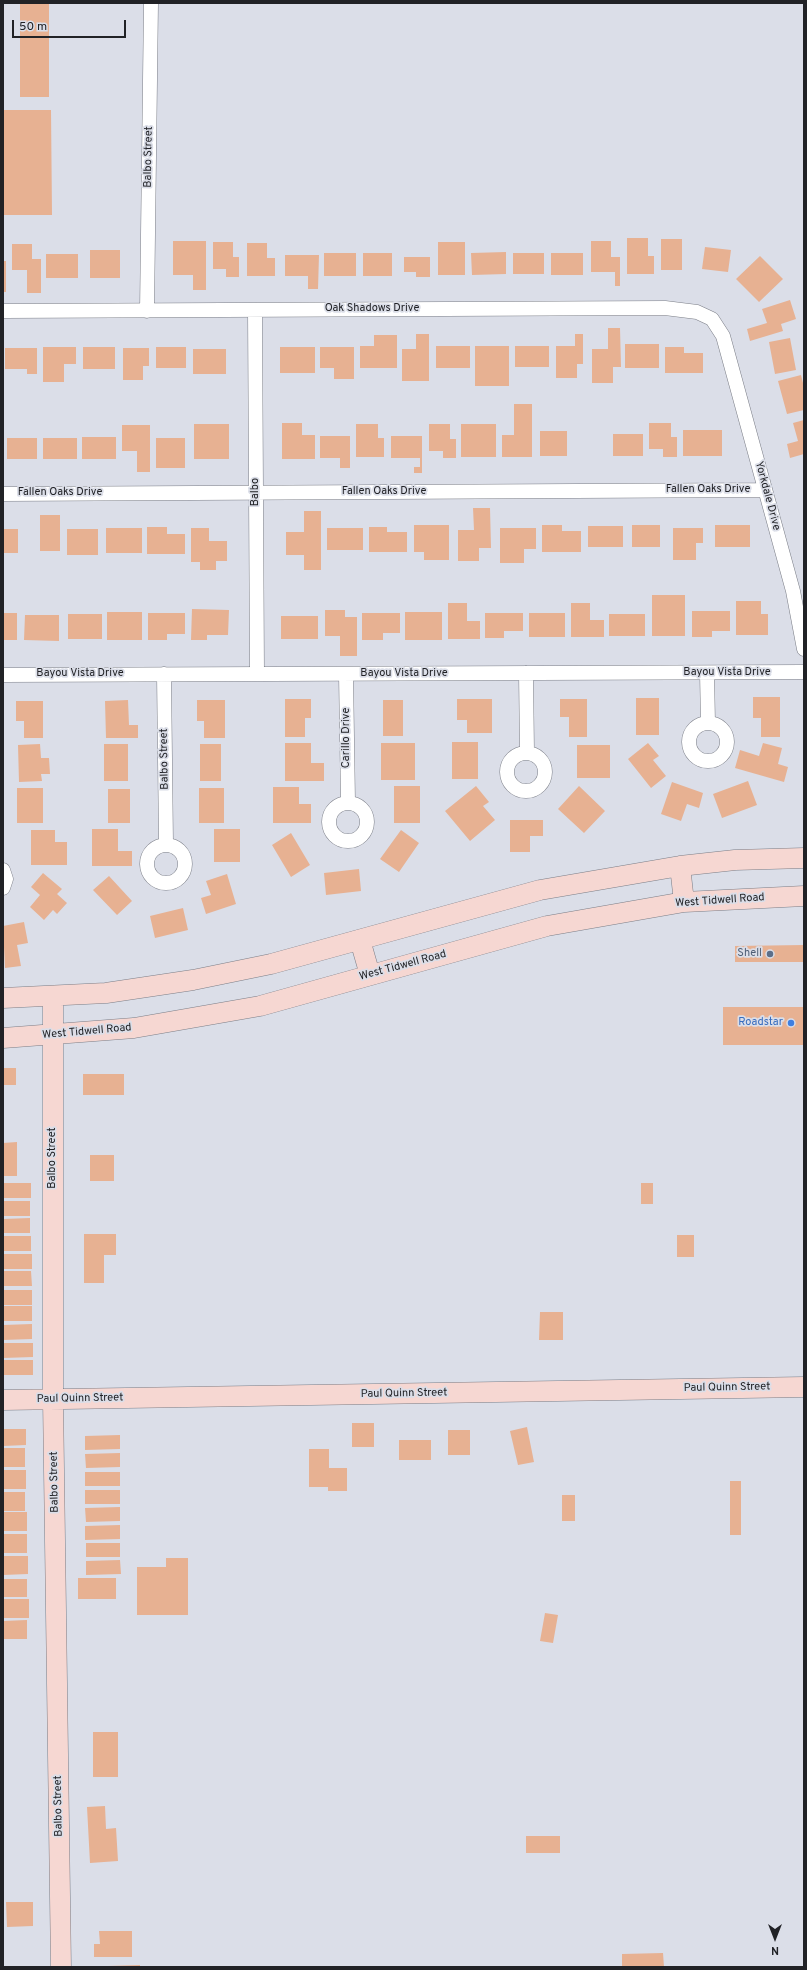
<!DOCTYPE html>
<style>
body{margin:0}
#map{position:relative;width:807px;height:1970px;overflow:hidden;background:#dbdee8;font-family:Overpass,sans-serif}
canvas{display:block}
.frame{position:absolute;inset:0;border:4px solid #212226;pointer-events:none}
.north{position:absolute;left:755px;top:1918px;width:40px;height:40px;-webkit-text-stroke:3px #dbdee8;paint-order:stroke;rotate:180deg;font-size:11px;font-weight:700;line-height:16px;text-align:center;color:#212226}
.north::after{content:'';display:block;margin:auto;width:14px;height:18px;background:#212226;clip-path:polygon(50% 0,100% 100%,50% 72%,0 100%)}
.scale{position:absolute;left:12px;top:20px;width:114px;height:18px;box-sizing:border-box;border:2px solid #212226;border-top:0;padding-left:5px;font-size:12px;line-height:14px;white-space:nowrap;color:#212226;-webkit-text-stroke:3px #dbdee8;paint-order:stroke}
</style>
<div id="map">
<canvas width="807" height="1970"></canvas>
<div class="frame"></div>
<div class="north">N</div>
<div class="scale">50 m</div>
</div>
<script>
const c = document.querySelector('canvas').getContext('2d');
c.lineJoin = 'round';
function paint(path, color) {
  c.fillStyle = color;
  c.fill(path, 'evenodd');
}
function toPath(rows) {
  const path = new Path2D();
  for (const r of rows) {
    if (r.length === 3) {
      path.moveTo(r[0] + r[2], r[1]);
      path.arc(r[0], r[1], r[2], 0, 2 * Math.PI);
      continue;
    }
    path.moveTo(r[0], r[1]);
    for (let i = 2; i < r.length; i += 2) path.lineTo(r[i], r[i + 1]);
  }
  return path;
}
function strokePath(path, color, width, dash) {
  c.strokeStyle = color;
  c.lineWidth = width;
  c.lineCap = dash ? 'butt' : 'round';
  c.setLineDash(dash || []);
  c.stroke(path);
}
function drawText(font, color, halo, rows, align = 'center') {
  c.font = font + ' Overpass,sans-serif';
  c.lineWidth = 3.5;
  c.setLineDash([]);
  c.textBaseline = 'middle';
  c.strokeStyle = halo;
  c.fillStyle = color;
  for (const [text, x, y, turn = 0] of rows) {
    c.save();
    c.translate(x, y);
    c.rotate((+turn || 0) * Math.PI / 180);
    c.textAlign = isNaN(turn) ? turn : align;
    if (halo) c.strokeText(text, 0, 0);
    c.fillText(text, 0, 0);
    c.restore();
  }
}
const building = toPath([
 [20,3,49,3,49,97,20,97],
 [3,110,51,110,52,215,3,215],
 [627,238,648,238,648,256,654,256,654,274,627,274],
 [661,239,682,239,682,270,661,270],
 [173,241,206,241,206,290,193,290,193,275,173,275],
 [591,241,611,241,611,257,620,257,620,286,615,286,615,272,591,272],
 [213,242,233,242,233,257,239,257,239,277,226,277,226,269,213,269],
 [438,242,465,242,465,275,438,275],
 [247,243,267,243,267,258,275,258,275,276,247,276],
 [12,244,32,244,32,259,41,259,41,293,27,293,27,270,12,270],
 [705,247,731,250,728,272,702,269],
 [90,250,120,250,120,278,90,278],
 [506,252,506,274,472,275,471,253],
 [324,253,356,253,356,276,324,276],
 [363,253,392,253,392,276,363,276],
 [513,253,544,253,544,274,513,274],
 [551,253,583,253,583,275,551,275],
 [46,254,78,254,78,278,46,278],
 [285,255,319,255,318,289,308,289,308,276,285,276],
 [760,256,783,279,759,302,736,279],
 [404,257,430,257,430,277,416,277,416,272,404,272],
 [3,261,6,261,6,292,3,292],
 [790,300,796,319,781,324,783,331,750,341,747,329,767,323,762,309],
 [608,328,620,328,621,367,613,367,613,383,592,383,592,349,608,349],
 [416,334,429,334,429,381,402,381,402,349,416,349],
 [575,334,583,334,583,364,577,364,577,378,556,378,556,346,575,346],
 [374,335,397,335,397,368,360,368,360,346,374,346],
 [790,338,796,370,775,374,769,342],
 [625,344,659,344,659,368,625,368],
 [436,346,470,346,470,368,436,368],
 [475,346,509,346,509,386,475,386],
 [515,346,549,346,549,367,515,367],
 [43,347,76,347,76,364,64,364,64,382,43,382],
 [83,347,115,347,115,369,83,369],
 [156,347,186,347,186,368,156,368],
 [280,347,315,347,315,373,280,373],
 [320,347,354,347,354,379,334,379,334,368,320,368],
 [665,347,684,347,684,353,703,353,703,373,665,373],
 [5,348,37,348,37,374,27,374,27,369,5,369],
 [123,348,149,348,149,366,143,366,143,380,123,380],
 [193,349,226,349,226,374,193,374],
 [801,375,804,387,804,410,787,414,778,381],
 [514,404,532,404,532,457,502,457,502,435,514,435],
 [804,420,804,454,790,458,787,444,798,441,793,423],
 [282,423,302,423,302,435,315,435,315,459,282,459],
 [649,423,671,423,671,437,677,437,677,457,663,457,663,449,649,449],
 [194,424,229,424,229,459,194,459],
 [356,424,378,424,378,438,384,438,384,457,356,457],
 [429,424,450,424,450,439,456,439,456,458,443,458,443,451,429,451],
 [461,424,496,424,496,457,461,457],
 [122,425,150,425,150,472,137,472,137,451,122,451],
 [683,430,722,430,722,456,683,456],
 [540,431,567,431,567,456,540,456],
 [613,434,643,434,643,456,613,456],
 [320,436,350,436,350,468,340,468,340,458,320,458],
 [391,436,422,436,422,473,414,473,414,467,420,467,420,458,391,458],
 [82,437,116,437,116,459,82,459],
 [7,438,37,438,37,459,7,459],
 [43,438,77,438,77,459,43,459],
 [156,438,185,438,185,468,156,468],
 [473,508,490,508,491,548,479,548,479,561,458,561,458,530,474,530],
 [304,511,321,511,321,570,304,570,304,555,286,555,286,532,304,532],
 [40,515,60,515,60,551,40,551],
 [414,525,449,525,449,560,424,560,424,552,414,552],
 [542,525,562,525,562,531,581,531,581,552,542,552],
 [632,525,660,525,660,547,632,547],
 [715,525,750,525,750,547,715,547],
 [588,526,623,526,623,547,588,547],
 [147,527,167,527,167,534,185,534,185,554,147,554],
 [369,527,387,527,387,532,407,532,407,552,369,552],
 [106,528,142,528,142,553,106,553],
 [191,528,209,528,209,541,227,541,227,561,216,561,216,570,200,570,200,562,191,562],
 [327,528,363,528,363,550,327,550],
 [500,528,536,528,536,549,524,549,524,563,500,563],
 [673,528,703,528,703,543,696,543,696,560,673,560],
 [3,529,18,529,18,553,3,553],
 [67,529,98,529,98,555,67,555],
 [652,595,685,595,685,636,652,636],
 [736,601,761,601,761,614,768,614,768,635,736,635],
 [448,603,467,603,467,621,480,621,480,639,448,639],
 [571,603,590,603,590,620,604,620,604,637,571,637],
 [192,609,229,610,228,635,207,635,207,640,191,640],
 [325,610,345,610,345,617,357,617,357,656,340,656,340,636,325,636],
 [692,611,730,611,730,631,712,631,712,637,692,637],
 [107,612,142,612,142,640,107,640],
 [405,612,442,612,442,640,405,640],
 [3,613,17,613,17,640,3,640],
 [148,613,185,613,185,634,167,634,167,640,148,640],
 [362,613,400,613,400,633,383,633,383,640,362,640],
 [485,613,523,613,523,631,504,631,504,638,485,638],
 [529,613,565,613,565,637,529,637],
 [68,614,102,614,102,639,68,639],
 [609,614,645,614,645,636,609,636],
 [25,615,59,615,59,641,24,640],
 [281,616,318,616,318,639,281,639],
 [753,697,780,697,780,737,761,737,761,718,753,718],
 [636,698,659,698,659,735,636,735],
 [285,699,311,699,311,718,305,718,305,737,285,737],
 [457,699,492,699,492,733,467,733,467,720,457,720],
 [560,699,587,699,587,737,569,737,569,717,560,717],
 [128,700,129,725,138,725,138,738,106,738,105,701],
 [197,700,225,700,225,738,204,738,204,721,197,721],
 [383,700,403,700,403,736,383,736],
 [16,701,43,701,43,738,24,738,24,721,16,721],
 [452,742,478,742,478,779,452,779],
 [285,743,311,743,311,763,324,763,324,781,285,781],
 [381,743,415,743,415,780,381,780],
 [648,743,659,756,653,760,666,776,651,788,628,759],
 [763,743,782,748,778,764,788,767,784,782,735,768,740,750,759,756],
 [40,744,41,758,49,758,50,774,41,774,42,781,19,782,18,745],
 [104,744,128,744,128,781,104,781],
 [200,744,221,744,221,781,200,781],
 [577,745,610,745,610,778,577,778],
 [748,781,757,805,722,818,713,794],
 [672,782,703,793,699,808,687,804,681,821,661,814],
 [394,786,420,786,420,823,394,823],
 [476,786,489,802,483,806,495,820,470,841,445,811],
 [579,786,605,811,584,833,558,809],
 [273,787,299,787,299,804,311,804,311,823,273,823],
 [17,788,43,788,43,823,17,823],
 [199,788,224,788,224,823,199,823],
 [108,789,130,789,130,823,108,823],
 [510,820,543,820,543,836,530,836,530,852,510,852],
 [92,829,118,829,118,851,132,851,132,866,92,866],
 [214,829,240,829,240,862,214,862],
 [31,830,55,830,55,842,67,842,67,865,31,865],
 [401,830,419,843,399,872,380,859],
 [291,833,310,865,291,877,272,845],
 [359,869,361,891,326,895,324,873],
 [43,873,62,889,57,894,67,903,57,914,53,910,44,920,30,907,40,895,31,887],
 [227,874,236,904,206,914,201,898,211,895,206,881],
 [109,876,132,901,117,915,93,890],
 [183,908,188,930,155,938,150,916],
 [24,922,28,943,17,945,21,966,5,968,3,926],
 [804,945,804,962,735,962,735,946],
 [723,1007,804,1007,804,1045,723,1045],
 [3,1068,16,1068,16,1085,3,1085],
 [83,1074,124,1074,124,1095,83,1095],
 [17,1142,17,1176,3,1176,3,1143],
 [90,1155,114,1155,114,1181,90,1181],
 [3,1183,31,1183,31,1198,3,1198],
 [641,1183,653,1183,653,1204,641,1204],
 [3,1201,30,1201,30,1216,3,1216],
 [30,1218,30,1233,3,1233,3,1219],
 [84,1234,116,1234,116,1255,104,1255,104,1283,84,1283],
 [677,1235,694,1235,694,1257,677,1257],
 [3,1236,31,1236,31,1251,3,1251],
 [3,1254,32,1254,32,1269,3,1269],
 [3,1271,31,1271,32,1286,3,1286],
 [3,1290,32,1290,32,1305,3,1305],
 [3,1306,32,1306,32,1321,3,1321],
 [540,1312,563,1312,563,1340,539,1340],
 [32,1324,32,1339,3,1340,3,1325],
 [3,1343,33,1343,33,1357,3,1358],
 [3,1360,33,1360,33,1375,3,1375],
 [352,1423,374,1423,374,1447,352,1447],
 [527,1427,534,1462,518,1465,510,1431],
 [3,1429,26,1429,26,1445,3,1446],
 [448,1430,470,1430,470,1455,448,1455],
 [120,1435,120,1449,85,1450,85,1436],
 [399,1440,431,1440,431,1460,399,1460],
 [3,1448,25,1448,25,1467,3,1467],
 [309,1449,329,1449,329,1468,347,1468,347,1491,328,1491,328,1487,309,1487],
 [120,1453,120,1467,86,1468,85,1454],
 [3,1470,26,1470,26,1489,3,1489],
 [85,1472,120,1472,120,1486,85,1486],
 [730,1481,741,1481,741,1535,730,1535],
 [85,1490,120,1490,120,1504,85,1504],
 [3,1492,25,1492,25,1511,3,1511],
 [562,1495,575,1495,575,1521,562,1521],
 [120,1507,120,1521,86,1522,85,1508],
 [3,1512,27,1512,27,1531,3,1531],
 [120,1525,120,1539,85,1540,85,1526],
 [3,1534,27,1534,27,1553,3,1553],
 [86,1543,120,1543,120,1557,86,1557],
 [3,1556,28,1556,28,1574,3,1575],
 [166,1558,188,1558,188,1615,137,1615,137,1567,166,1567],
 [120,1560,121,1574,86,1575,86,1561],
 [78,1578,116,1578,116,1599,78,1599],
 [3,1579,27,1579,27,1597,3,1597],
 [3,1599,29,1599,29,1618,3,1618],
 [545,1613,558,1615,553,1643,540,1641],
 [27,1620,27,1639,3,1639,3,1621],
 [93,1732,118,1732,118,1777,93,1777],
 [105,1806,106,1829,116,1828,118,1861,90,1863,87,1807],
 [526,1836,560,1836,560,1853,526,1853],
 [6,1902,33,1902,33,1926,7,1927],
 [99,1931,132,1931,132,1957,94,1957,94,1944,100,1944],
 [663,1953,664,1967,622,1967,622,1954],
 [140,1965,140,1967,108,1967,108,1966]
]);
const street = toPath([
 [255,310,257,674],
 [3,311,665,308,697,312,712,319,723,336,793,591,804,649],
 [147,311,151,3],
 [3,494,765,490],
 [526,673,527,752],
 [707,673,708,723],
 [164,674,166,844],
 [346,674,348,802],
 [3,675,804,672],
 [708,742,19],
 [526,772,19],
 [348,822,19],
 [166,864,19],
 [3,870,6,879,3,888]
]);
const secondary = toPath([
 [680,866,684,902],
 [360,940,370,975],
 [53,997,53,1399,61,1967],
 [3,998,106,993,193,980,271,964,540,890,680,866,735,860,804,858],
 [3,1038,134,1028,260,1006,547,926,684,902,804,896],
 [3,1400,804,1387]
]);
const markers = [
 [770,954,4,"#5c6f8a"],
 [791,1023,4,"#3f7fe0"]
];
const streetNames = [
 ["Balbo Street",149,157,-89],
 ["Oak Shadows Drive",372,309],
 ["Fallen Oaks Drive",708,490],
 ["Balbo",256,492,-90],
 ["Fallen Oaks Drive",384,492],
 ["Fallen Oaks Drive",60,493],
 ["Yorkdale Drive",767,496,75],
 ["Bayou Vista Drive",727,673],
 ["Bayou Vista Drive",80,674],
 ["Bayou Vista Drive",404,674],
 ["Carillo Drive",347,738,-90],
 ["Balbo Street",165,759,-91],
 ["West Tidwell Road",720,901,-4],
 ["West Tidwell Road",403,966,-15],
 ["West Tidwell Road",87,1032,-5],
 ["Balbo Street",53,1158,-90],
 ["Paul Quinn Street",727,1388,-1],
 ["Paul Quinn Street",404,1394,-1],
 ["Paul Quinn Street",80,1399,-1],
 ["Balbo Street",55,1482,-91],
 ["Balbo Street",59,1806,-91]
];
const serviceNames = [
 ["Shell",762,954]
];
const shopNames = [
 ["Roadstar",783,1023]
];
paint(building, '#e7b192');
strokePath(street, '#7b7e87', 15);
strokePath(secondary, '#7b7e87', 21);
strokePath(street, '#fff', 14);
strokePath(secondary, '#f6d7d2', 20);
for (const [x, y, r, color] of markers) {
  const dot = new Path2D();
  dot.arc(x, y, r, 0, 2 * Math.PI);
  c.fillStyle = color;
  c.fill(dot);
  strokePath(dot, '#dbdee8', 1.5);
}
drawText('11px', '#212226', '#dbdee8', streetNames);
drawText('11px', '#4e5e75', '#dbdee8', serviceNames, 'right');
drawText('11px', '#366cbe', '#dbdee8', shopNames, 'right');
</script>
